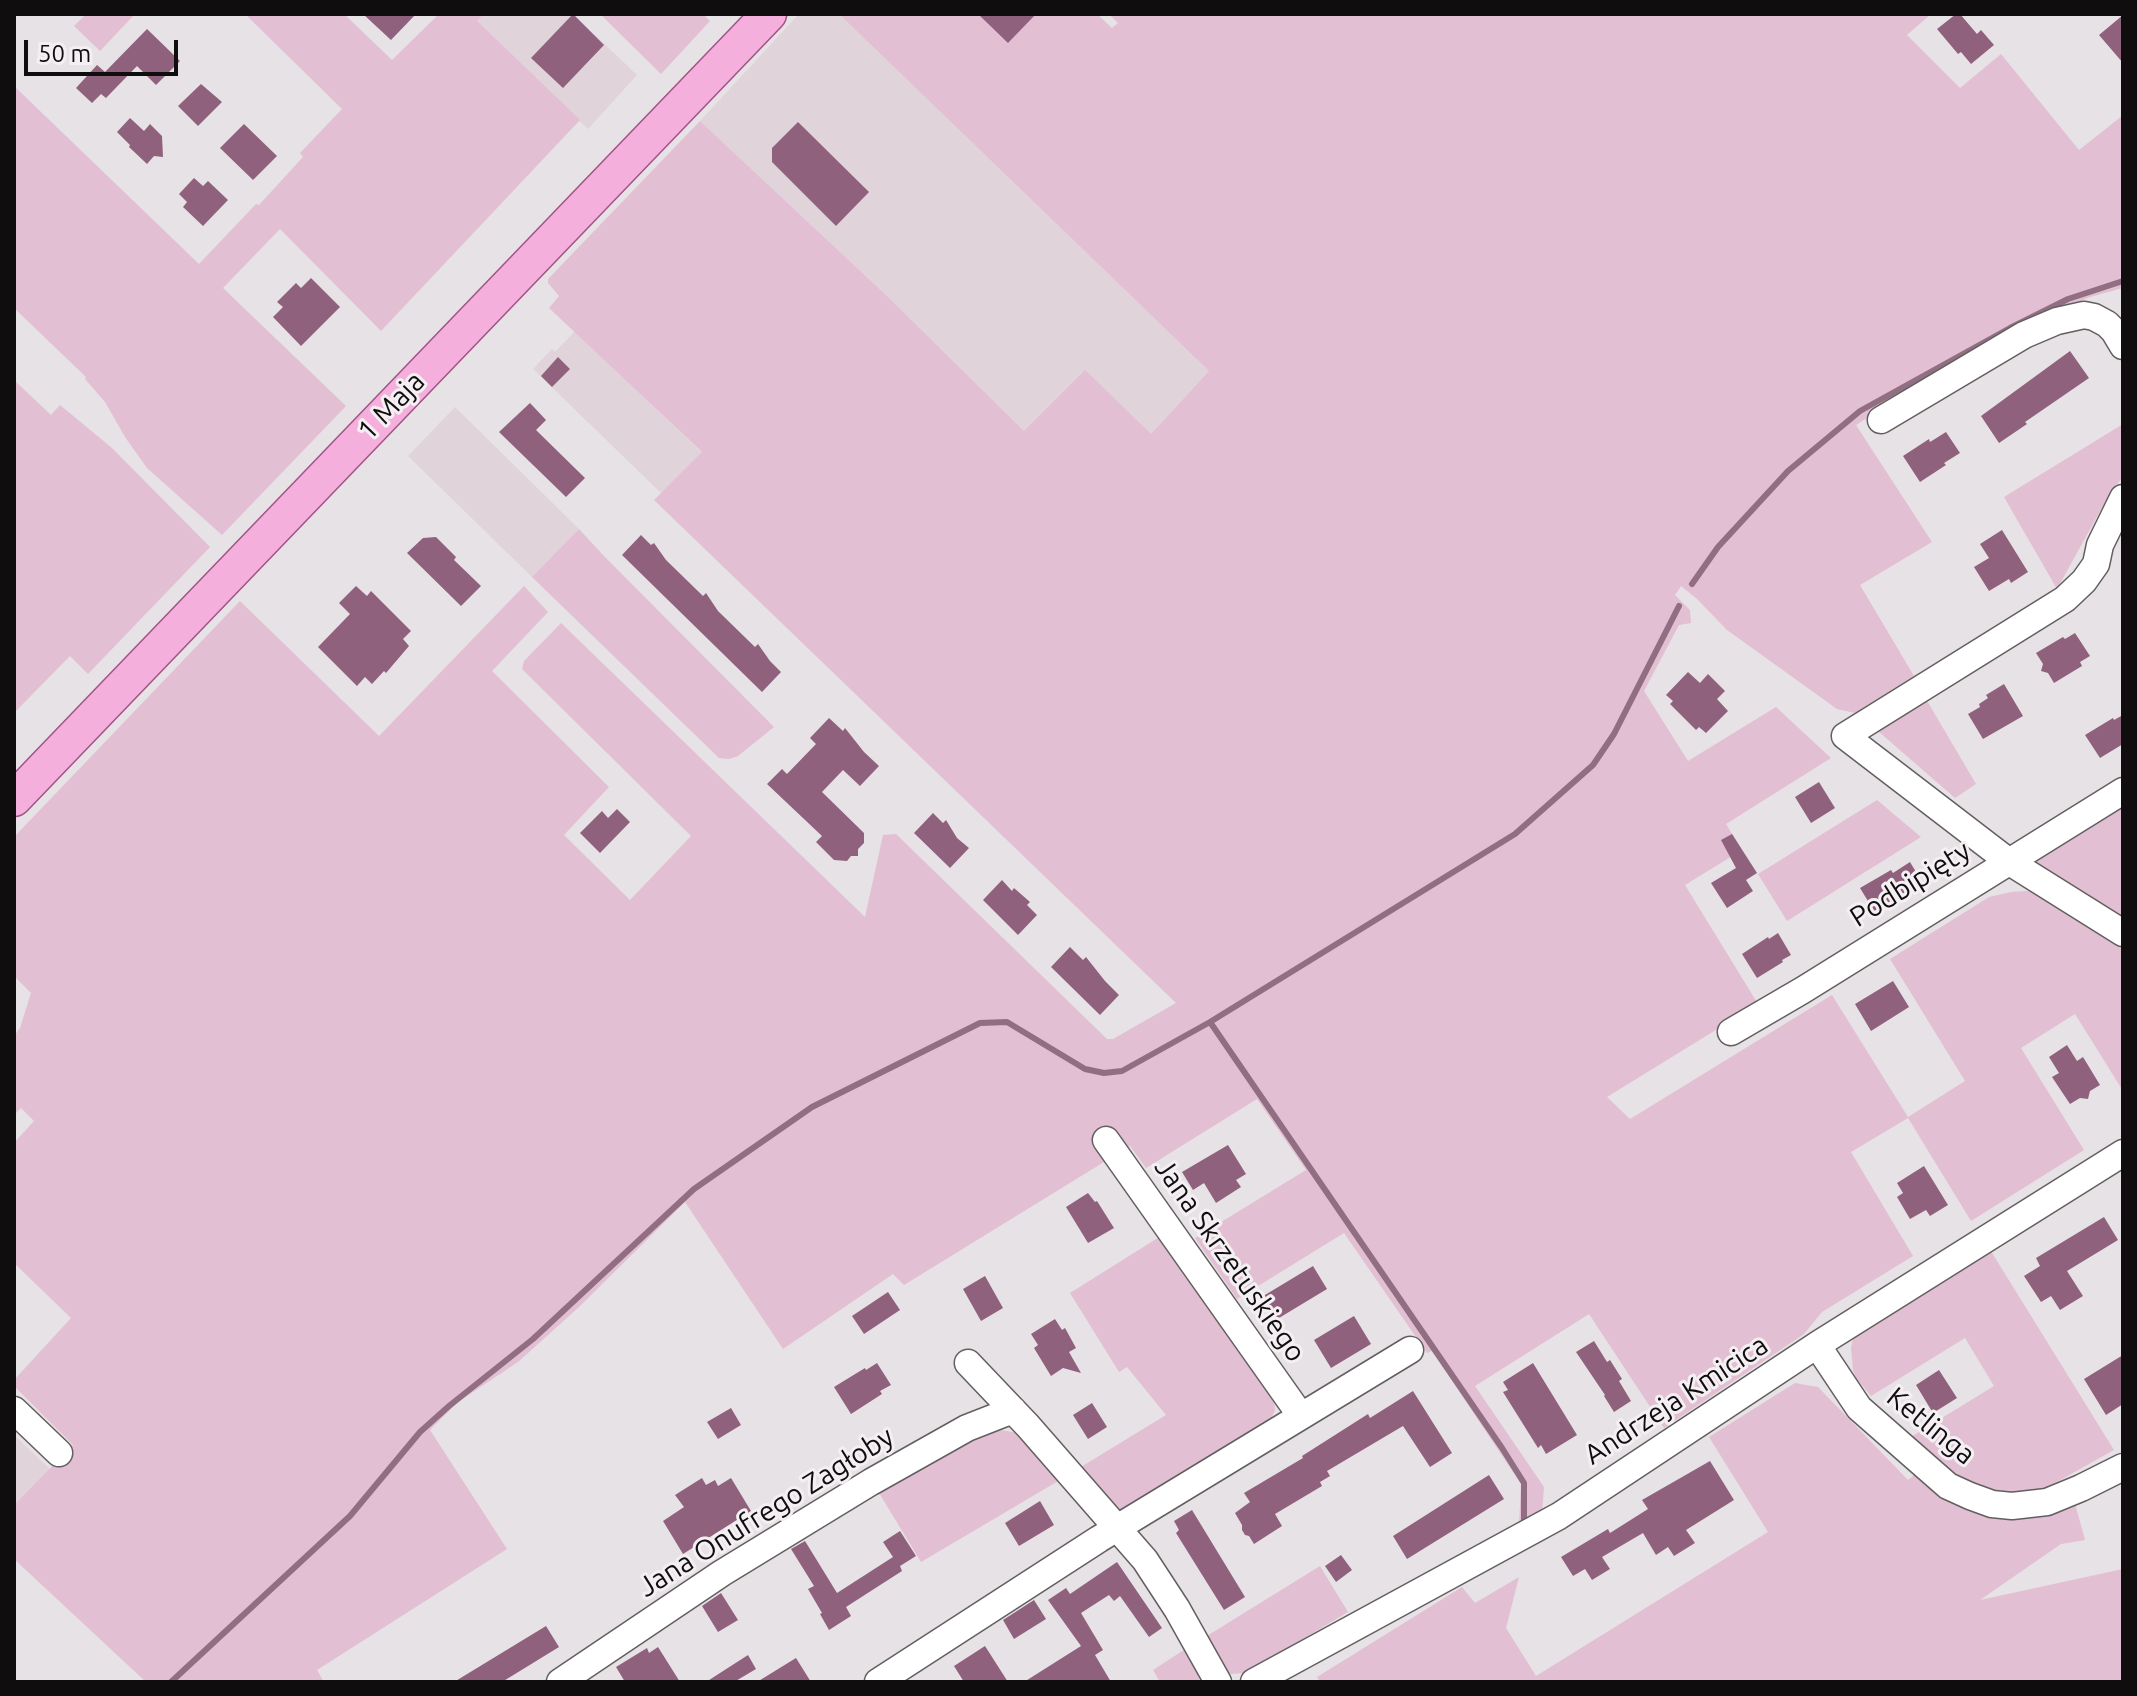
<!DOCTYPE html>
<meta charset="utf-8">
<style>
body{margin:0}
#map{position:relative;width:2137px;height:1696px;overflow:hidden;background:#e7e2e5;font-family:Ubuntu,sans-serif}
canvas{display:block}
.frame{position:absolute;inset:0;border:16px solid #0f0d0e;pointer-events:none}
.scale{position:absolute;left:24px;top:40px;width:154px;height:36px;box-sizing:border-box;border:4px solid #0f0d0e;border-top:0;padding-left:10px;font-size:24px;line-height:28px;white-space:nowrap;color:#0f0d0e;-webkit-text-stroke:6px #f4eff2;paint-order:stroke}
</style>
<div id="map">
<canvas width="2137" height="1696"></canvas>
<div class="frame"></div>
<div class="scale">50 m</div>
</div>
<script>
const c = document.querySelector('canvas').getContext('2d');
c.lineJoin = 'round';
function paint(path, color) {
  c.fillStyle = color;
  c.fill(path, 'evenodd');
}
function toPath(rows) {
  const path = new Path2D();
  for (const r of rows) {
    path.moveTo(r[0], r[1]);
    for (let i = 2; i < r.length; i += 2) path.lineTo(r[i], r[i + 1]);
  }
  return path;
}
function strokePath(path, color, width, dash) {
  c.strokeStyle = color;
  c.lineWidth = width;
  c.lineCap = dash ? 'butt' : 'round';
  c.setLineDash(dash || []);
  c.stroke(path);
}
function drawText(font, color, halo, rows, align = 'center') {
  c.font = font + ' Ubuntu,sans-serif';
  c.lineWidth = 6;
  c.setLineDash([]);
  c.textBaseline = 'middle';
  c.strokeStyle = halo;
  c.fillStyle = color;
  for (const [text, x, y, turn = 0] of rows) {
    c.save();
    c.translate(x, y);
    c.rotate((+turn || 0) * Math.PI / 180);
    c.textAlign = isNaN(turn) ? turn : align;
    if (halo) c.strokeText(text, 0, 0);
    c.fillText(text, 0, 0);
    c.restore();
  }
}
const built = toPath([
 [483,14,573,14,637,75,588,129,476,21],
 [799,14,839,14,1209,371,1151,434,1024,431,887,296,700,121],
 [575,331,702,453,661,493,533,369,552,349,555,352],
 [455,407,579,529,532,577,408,456],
 [14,1435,50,1469,14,1505]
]);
const green = toPath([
 [86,14,133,14,134,15,100,51,74,26],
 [245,14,344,14,392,60,439,14,483,14,477,21,580,120,381,331,280,229,223,288,346,406,222,535,147,468,125,437,105,402,85,379,86,377,14,308,14,86,199,264,256,204,259,205,303,157,300,153,342,109],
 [600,14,703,14,710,21,661,74],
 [839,14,1097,14,1112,28,1118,23,1109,14,1931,14,1907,35,1960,88,2001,54,2079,150,2122,116,2123,288,2090,297,2048,315,1884,407,1856,425,1932,542,1860,585,1914,676,1855,713,1837,709,1727,630,1696,598,1681,586,1675,595,1690,610,1691,623,1679,625,1644,691,1688,761,1776,707,1831,758,1726,824,1742,850,1685,885,1758,1004,1607,1097,1630,1119,1832,995,1908,1117,1965,1081,1890,959,1989,897,2011,892,2025,891,2045,892,2123,941,2123,1091,2075,1014,2021,1048,2084,1150,1971,1221,1908,1118,1851,1152,1913,1256,1822,1312,1804,1334,1664,1428,1589,1314,1475,1386,1544,1487,1542,1513,1519,1526,1521,1484,1432,1351,1427,1353,1344,1233,1237,1299,1195,1238,1306,1170,1257,1099,1146,1168,1130,1146,904,1285,893,1274,783,1349,685,1202,579,1307,518,1362,458,1402,430,1430,507,1549,317,1670,324,1682,146,1682,14,1559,14,1505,73,1445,14,1386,14,1380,71,1318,14,1263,14,1143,34,1121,21,1108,14,1115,14,1036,20,1028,31,993,14,976,14,837,240,601,379,736,524,586,548,612,492,671,609,787,564,835,630,900,691,836,522,669,524,661,561,623,865,917,883,835,896,834,1107,1039,1113,1039,1176,1003,654,500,702,452,549,308,559,296,548,283,548,279,700,121,887,296,1024,431,1085,370,1151,434,1209,371],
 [14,380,51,415,60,405,112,448,210,547,88,674,70,656,14,713],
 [2123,424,2123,476,2104,504,2057,589,2004,497],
 [579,529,603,555,774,727,738,756,729,759,719,758,532,577],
 [1926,699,1976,784,1955,798,1878,731],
 [2123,796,2123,921,2034,862,2035,849],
 [1877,800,1921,837,1787,921,1758,874],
 [1161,1236,1274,1399,1275,1410,1268,1425,1116,1515,1076,1470,1166,1415,1127,1367,1119,1372,1070,1293],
 [1989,1248,2114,1450,2046,1488,2007,1493,1971,1489,1911,1437,1994,1386,1965,1338,1871,1396,1856,1378,1853,1370,1851,1348,1854,1334],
 [1795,1383,1818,1387,1908,1480,1919,1471,1947,1494,2074,1500,2085,1540,2061,1544,1980,1600,2123,1569,2123,1682,1320,1682,1317,1677,1462,1587,1475,1603,1519,1577,1506,1628,1536,1676,1768,1532,1709,1437],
 [989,1428,1018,1433,1065,1477,921,1562,876,1488],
 [1320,1566,1348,1612,1246,1673,1230,1674,1215,1662,1202,1639],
 [1190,1646,1200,1682,1160,1682,1153,1670]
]);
const stream = toPath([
 [1692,584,1718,547,1788,471,1860,411,2010,328,2068,299,2123,281],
 [1210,1022,1502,1448,1524,1483,1524,1519],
 [171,1682,350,1516,420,1432,449,1406,533,1339,694,1189,812,1107,980,1023,1007,1022,1085,1069,1104,1073,1122,1071,1210,1022,1515,834,1593,765,1614,734,1679,606]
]);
const building = toPath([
 [363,14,416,14,391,40],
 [573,14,604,45,563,88,531,58],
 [978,14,1036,14,1008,43],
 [1956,14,1960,14,1977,34,1981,30,1994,45,1971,64,1961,52,1958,54,1937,29],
 [2123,15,2123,63,2099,35],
 [147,29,180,61,156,85,137,66,106,98,101,94,92,103,76,88,97,65,105,72],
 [201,84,222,102,198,126,178,106],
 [130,118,144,131,150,124,162,136,163,157,154,156,147,164,129,147,130,145,117,132],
 [798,122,869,192,836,226,772,162,772,148],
 [244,124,277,156,253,180,220,148],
 [194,178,203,186,208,181,228,200,203,226,183,207,187,202,179,194],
 [311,278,340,307,301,346,273,317,283,307,277,302,296,283,301,288],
 [2070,351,2089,378,2025,422,2027,424,1999,443,1981,416],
 [558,357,570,369,552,387,541,376],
 [530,403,546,420,536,430,585,478,566,497,499,432],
 [1946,432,1960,453,1944,463,1946,465,1920,482,1903,456,1929,439,1930,442],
 [2002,530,2028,572,2011,583,2009,579,1989,591,1974,567,1989,558,1980,544],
 [641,535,651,545,654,543,666,560,703,596,706,593,718,611,755,647,758,644,770,661,781,672,762,692,622,555],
 [436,537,456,557,454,560,481,586,461,606,407,553,423,538],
 [356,586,367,596,371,591,411,631,403,639,409,646,386,673,384,671,372,684,365,677,357,686,318,647,350,614,339,603],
 [2075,633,2090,656,2080,662,2082,666,2054,683,2048,673,2041,671,2043,664,2036,653,2063,637,2065,639],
 [1688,672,1700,683,1708,674,1725,691,1717,699,1728,711,1706,733,1699,727,1696,730,1670,704,1673,701,1666,695],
 [2004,684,2023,716,1983,739,1968,714,1980,707,1979,704,1988,698,1986,695],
 [2123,715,2123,744,2100,758,2085,735,2113,718,2114,720],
 [829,718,843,731,845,728,864,752,879,766,860,786,843,770,822,792,864,833,864,843,858,849,858,856,851,856,847,861,834,860,816,842,822,836,767,784,782,769,787,774,816,744,810,738],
 [1819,782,1835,808,1811,823,1795,797],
 [617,809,630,822,600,853,580,833,602,811,608,818],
 [933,813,943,823,946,820,957,838,969,848,950,868,914,833],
 [1732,834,1757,873,1746,880,1753,891,1727,908,1711,883,1736,868,1721,840],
 [1910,862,1922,882,1874,911,1860,888,1891,870,1893,873],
 [1002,880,1012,891,1014,888,1030,902,1027,905,1037,915,1018,935,983,900],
 [1778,933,1791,955,1782,960,1783,962,1757,978,1742,954,1768,937,1769,939],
 [1070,947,1083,960,1086,957,1105,981,1119,995,1100,1015,1051,967],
 [1893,981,1909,1007,1871,1031,1855,1004],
 [2067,1045,2077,1061,2083,1057,2100,1085,2090,1091,2088,1099,2080,1098,2070,1104,2052,1077,2059,1073,2049,1057],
 [1228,1145,1246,1174,1236,1180,1241,1187,1216,1203,1204,1183,1193,1190,1182,1172],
 [1924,1166,1948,1205,1930,1216,1926,1210,1910,1219,1897,1197,1903,1193,1897,1183],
 [1088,1193,1095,1202,1097,1201,1114,1228,1088,1243,1066,1207],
 [2104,1217,2118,1240,2067,1271,2083,1296,2060,1310,2051,1296,2041,1302,2024,1276,2040,1266,2036,1258],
 [1313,1266,1327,1289,1274,1321,1260,1298],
 [985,1276,1003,1308,981,1321,963,1289],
 [888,1292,900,1310,864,1334,852,1316],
 [1354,1316,1371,1344,1331,1368,1314,1340],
 [1055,1319,1062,1330,1065,1328,1076,1348,1069,1352,1081,1373,1063,1368,1051,1376,1034,1348,1038,1345,1031,1334],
 [1594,1341,1607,1362,1610,1360,1622,1379,1619,1381,1631,1401,1614,1412,1604,1396,1605,1395,1576,1352],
 [2123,1355,2123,1404,2106,1415,2084,1379],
 [877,1363,891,1385,880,1391,882,1394,851,1414,834,1387,865,1368,866,1370],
 [1533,1363,1577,1435,1546,1454,1541,1445,1538,1448,1503,1392,1508,1390,1503,1382],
 [1939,1370,1957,1398,1933,1413,1916,1385],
 [1413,1391,1452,1453,1430,1467,1403,1426,1327,1471,1330,1476,1320,1482,1322,1486,1275,1514,1282,1526,1254,1544,1249,1536,1245,1535,1242,1530,1242,1525,1235,1513,1250,1502,1244,1493,1303,1458,1302,1456,1368,1414,1370,1418],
 [1092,1403,1107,1427,1088,1439,1073,1415],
 [731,1408,741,1425,718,1439,707,1422],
 [1710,1461,1734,1500,1686,1530,1695,1543,1674,1556,1668,1547,1656,1555,1643,1533,1602,1557,1610,1569,1592,1580,1585,1569,1573,1576,1561,1557,1608,1529,1610,1533,1648,1509,1642,1500],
 [1489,1475,1504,1499,1407,1559,1393,1536],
 [702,1478,706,1485,715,1480,718,1486,731,1478,751,1511,683,1554,663,1521,684,1507,675,1495],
 [1040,1501,1054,1525,1019,1546,1005,1523],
 [1192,1510,1245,1597,1224,1610,1176,1533,1179,1530,1174,1521],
 [900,1531,916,1556,900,1566,902,1571,846,1607,851,1616,829,1630,820,1614,822,1613,808,1589,814,1586,791,1549,805,1541,837,1593,893,1557,883,1542],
 [1341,1555,1352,1570,1336,1582,1325,1566],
 [1117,1562,1162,1628,1149,1637,1120,1596,1114,1601,1109,1595,1081,1613,1103,1650,1095,1655,1111,1682,1024,1682,1081,1646,1048,1600,1066,1588,1070,1594],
 [721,1593,738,1620,718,1632,702,1606],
 [1034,1600,1046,1619,1014,1639,1003,1620],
 [546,1626,559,1647,502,1682,454,1682],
 [985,1646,1008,1682,964,1682,954,1666],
 [658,1647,680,1682,625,1682,616,1667,647,1648,649,1653],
 [748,1655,756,1669,734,1682,706,1682],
 [796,1658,811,1682,757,1682]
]);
const minor = toPath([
 [1881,420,2024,335,2057,321,2084,315,2094,317,2107,324,2114,331,2123,346],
 [2123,498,2100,545,2096,564,2084,581,2065,599,1845,736,2008,861,2123,933],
 [1731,1032,1803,990,2123,791],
 [1106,1140,1301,1416],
 [1817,1345,1859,1408,1948,1486,1970,1496,1992,1504,2012,1506,2047,1502,2081,1488,2123,1467],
 [968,1363,1028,1426,1145,1560,1177,1609,1218,1682],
 [14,1410,59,1453],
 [560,1682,722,1573,871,1482,967,1428,1013,1410],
 [878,1682,1099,1539,1410,1350],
 [1254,1682,1559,1516,1817,1345,2123,1153]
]);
const major = toPath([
 [14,799,769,14]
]);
const streetNames = [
 ["1 Maja",391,406,-46],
 ["Podbipięty",1910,884,-32],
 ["Jana Skrzetuskiego",1230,1260,55],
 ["Andrzeja Kmicica",1676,1400,-33],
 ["Ketlinga",1931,1426,39],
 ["Jana Onufrego Zagłoby",766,1512,-32]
];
paint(built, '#e0d3da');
paint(green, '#e2bfd3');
strokePath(stream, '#926e83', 6);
paint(building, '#90617d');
strokePath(minor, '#635f61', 29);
strokePath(major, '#a05484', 37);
strokePath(minor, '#fff', 26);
strokePath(major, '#f5afdc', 34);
drawText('28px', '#0f0d0e', '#f4eff2', streetNames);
</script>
